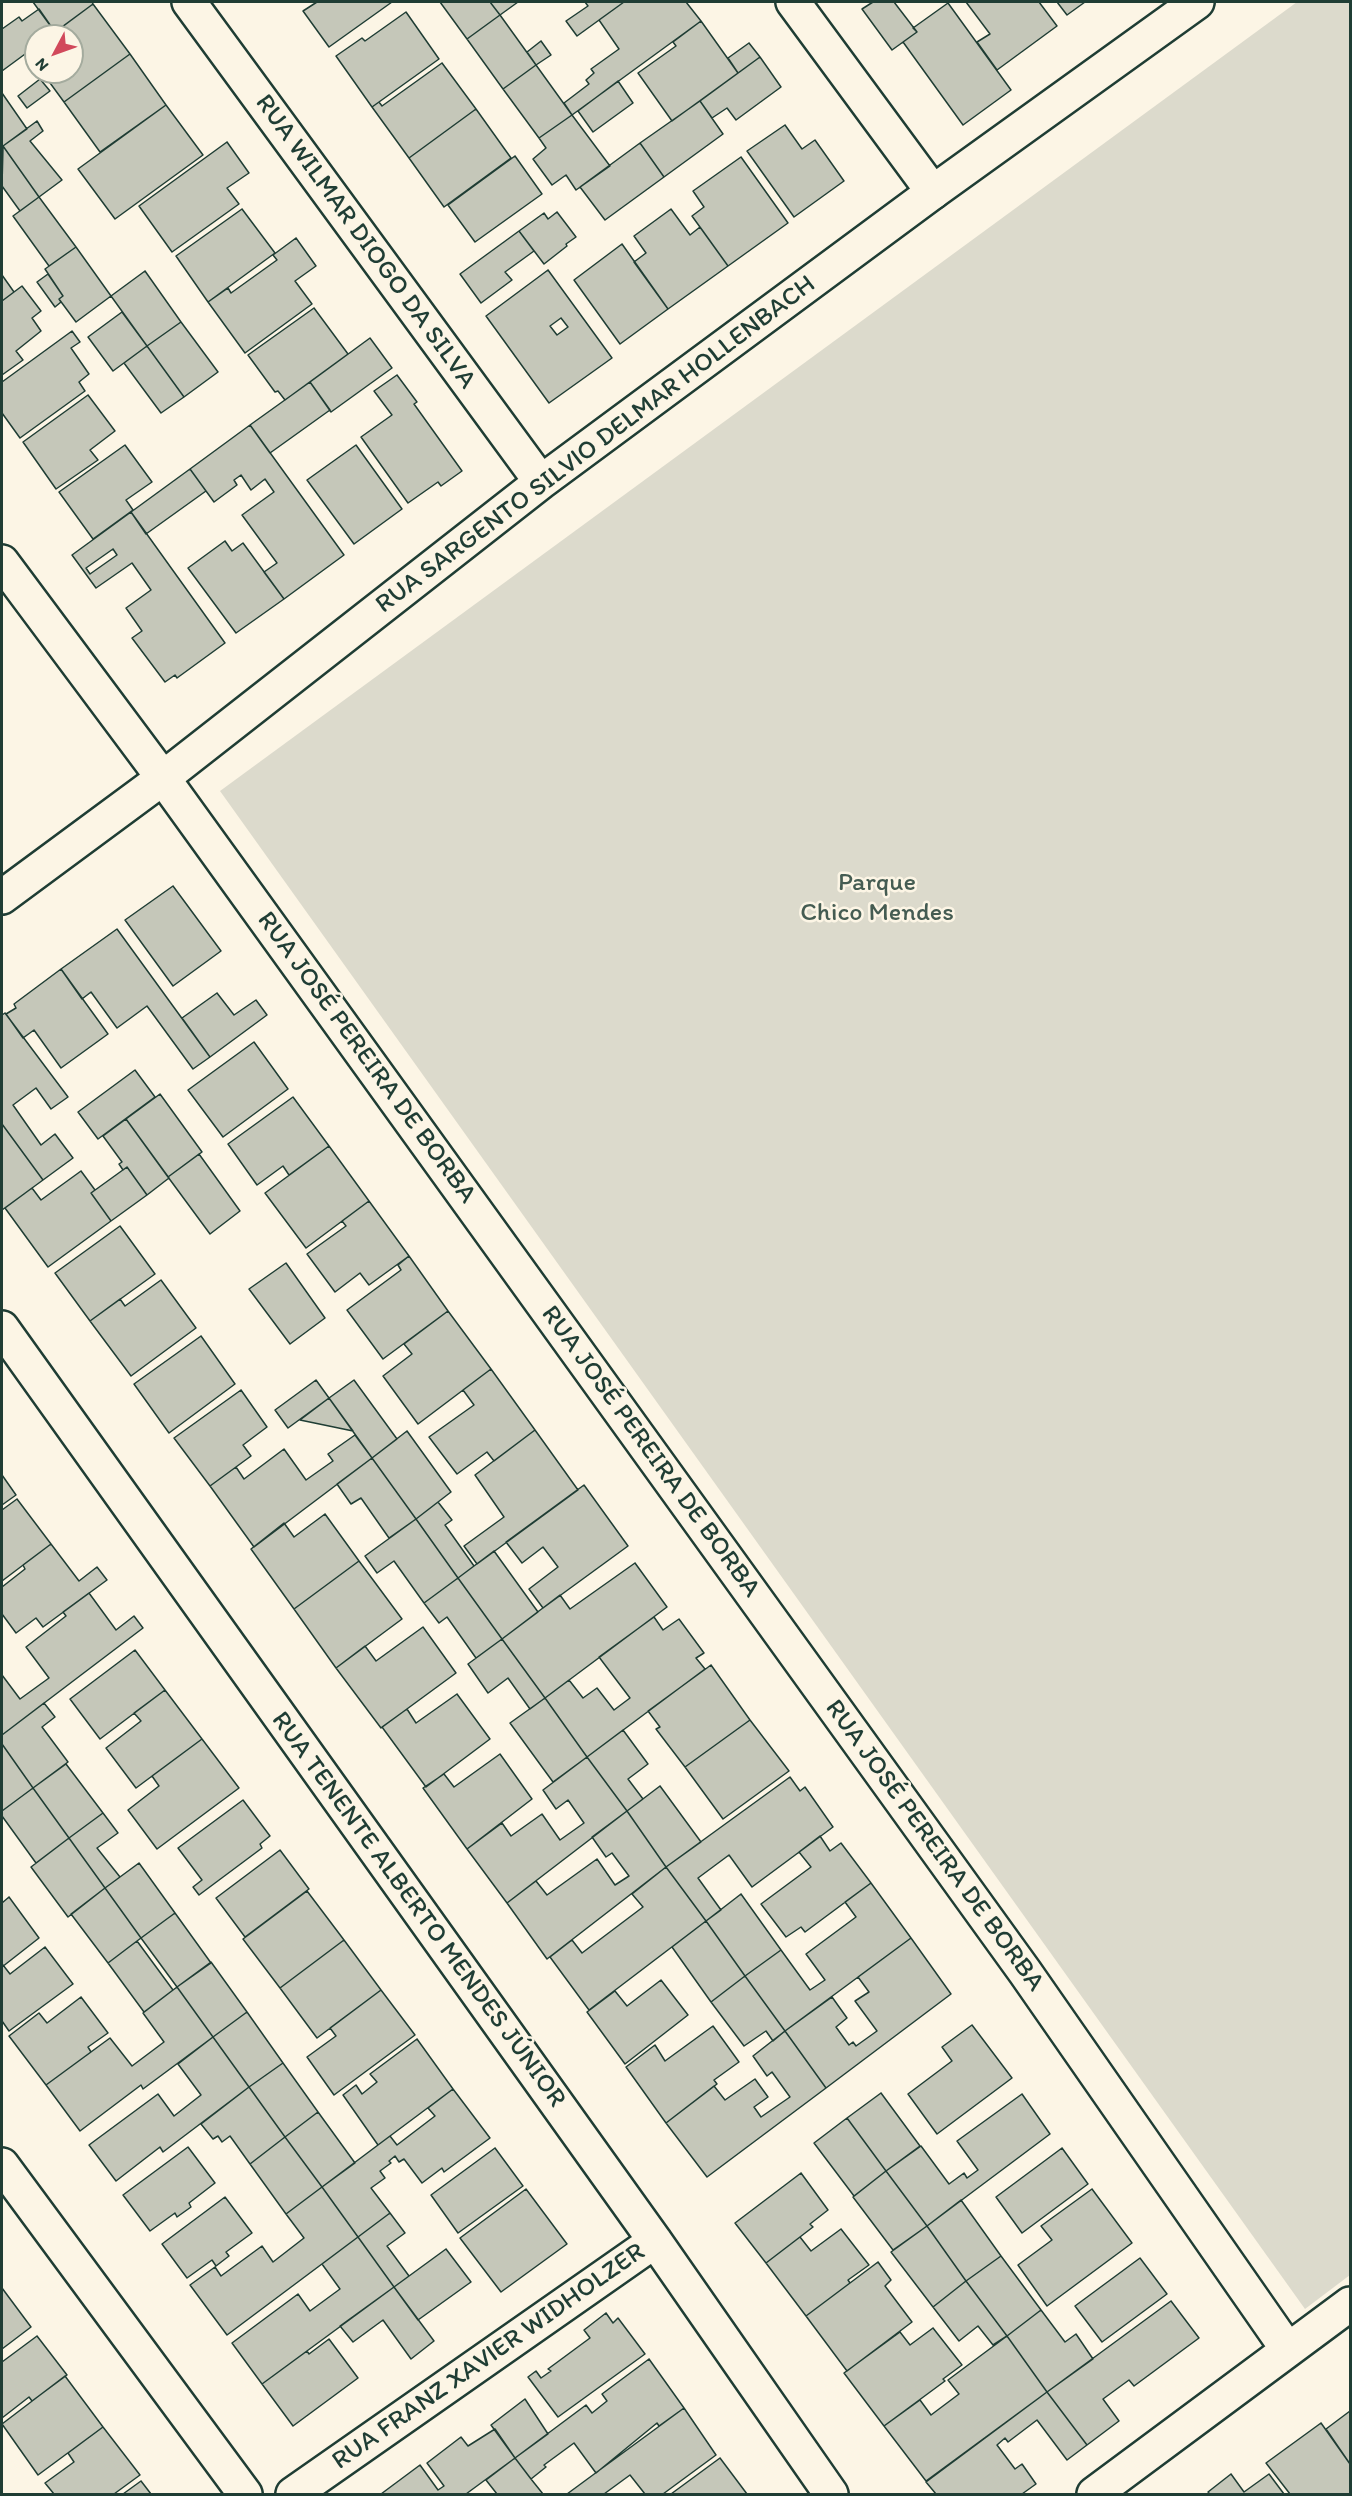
<!DOCTYPE html>
<meta charset="utf-8">
<style>
body{margin:0}
#map{position:relative;width:1352px;height:2496px;overflow:hidden;background:#fcf5e5;font-family:Itim,sans-serif}
canvas{display:block}
.frame{position:absolute;inset:0;border:3px solid #1f3d34;pointer-events:none}
.north{position:absolute;left:24px;top:24px;width:60px;height:60px;box-sizing:border-box;background:#fcf5e5;border:2px solid #a4ab9e;border-radius:50%;rotate:229deg;font-size:16px;font-weight:700;line-height:24px;text-align:center;color:#1f3d34}
.north::after{content:'';display:block;margin:auto;width:21px;height:27px;background:#d1495b;clip-path:polygon(50% 0,100% 100%,50% 72%,0 100%)}
</style>
<div id="map">
<canvas width="1352" height="2496"></canvas>
<div class="frame"></div>
<div class="north">N</div>
</div>
<script>
const c = document.querySelector('canvas').getContext('2d');
c.lineJoin = 'round';
function paint(path, color) {
  c.fillStyle = color;
  c.fill(path, 'evenodd');
}
function toPath(rows) {
  const path = new Path2D();
  for (const r of rows) {
    path.moveTo(r[0], r[1]);
    for (let i = 2; i < r.length; i += 2) path.lineTo(r[i], r[i + 1]);
  }
  return path;
}
function strokePath(path, color, width, dash) {
  c.strokeStyle = color;
  c.lineWidth = width;
  c.lineCap = dash ? 'butt' : 'round';
  c.setLineDash(dash || []);
  c.stroke(path);
}
function drawText(font, color, halo, rows, align = 'center') {
  c.font = font + ' Itim,sans-serif';
  c.lineWidth = 5;
  c.setLineDash([]);
  c.textBaseline = 'middle';
  c.strokeStyle = halo;
  c.fillStyle = color;
  for (const [text, x, y, turn = 0] of rows) {
    c.save();
    c.translate(x, y);
    c.rotate((+turn || 0) * Math.PI / 180);
    c.textAlign = isNaN(turn) ? turn : align;
    if (halo) c.strokeText(text, 0, 0);
    c.fillText(text, 0, 0);
    c.restore();
  }
}
const green = toPath([
 [1297,2,1350,2,1350,2275,1305,2309,220,791]
]);
const building = toPath([
 [33,2,92,2,93,4,55,32,33,2],
 [317,2,392,2,329,47,303,11,317,2],
 [440,2,490,2,500,15,467,39,440,2],
 [490,2,518,2,500,15,490,2],
 [585,2,624,2,577,36,566,21,588,6,585,2],
 [624,2,686,2,701,21,572,115,564,103,589,84,586,80,594,73,591,69,619,49,599,20,624,2],
 [873,2,894,2,917,32,892,50,862,9,873,2],
 [966,2,1039,2,1057,26,997,70,977,42,990,34,966,2],
 [1057,2,1085,2,1067,15,1057,2],
 [948,3,1011,90,963,125,903,42,917,32,913,28,948,3],
 [93,4,130,54,64,102,42,72,72,72,72,36,50,36,93,4],
 [39,9,55,32,50,36,36,36,36,46,2,71,2,29,19,17,22,21,39,9],
 [406,12,439,59,372,107,336,56,362,38,365,41,406,12],
 [500,15,536,65,503,89,467,39,500,15],
 [701,21,738,73,672,121,638,73,676,46,673,42,701,21],
 [541,41,551,55,536,65,527,52,541,41],
 [749,43,760,57,738,73,728,58,749,43],
 [130,54,166,105,100,152,64,102,130,54],
 [760,57,781,87,736,120,727,108,712,118,700,101,760,57],
 [442,63,476,109,409,158,372,107,379,102,382,106,442,63],
 [536,65,572,115,539,138,503,89,536,65],
 [40,79,50,91,27,108,18,96,40,79],
 [618,81,633,103,593,132,578,111,618,81],
 [2,93,27,129,3,146,2,145,2,93],
 [700,101,723,134,664,177,640,143,700,101],
 [166,105,203,155,115,219,78,169,166,105],
 [476,109,511,158,444,207,409,158,476,109],
 [572,115,610,166,576,190,566,175,552,185,533,159,546,148,539,138,572,115],
 [37,121,43,131,30,141,62,180,39,197,3,146,37,121],
 [785,125,802,149,815,140,844,181,794,217,747,151,785,125],
 [227,142,249,173,227,188,239,204,172,252,139,206,227,142],
 [640,143,664,177,605,220,580,187,640,143],
 [3,146,39,197,20,211,2,186,3,146],
 [515,156,542,194,475,242,448,205,515,156],
 [741,157,788,223,728,266,692,216,704,207,693,191,741,157],
 [39,197,76,247,49,266,13,216,39,197],
 [242,209,275,253,208,302,176,256,242,209],
 [671,209,690,235,700,227,728,266,668,309,634,262,646,253,634,236,671,209],
 [557,212,576,237,566,244,567,246,544,264,519,231,544,213,548,219,557,212],
 [519,231,534,251,505,272,512,280,481,303,460,274,519,231],
 [296,238,316,266,295,281,312,304,245,353,208,302,228,288,231,293,277,260,273,255,296,238],
 [622,244,668,309,620,344,574,280,622,244],
 [76,247,111,296,76,322,59,299,63,296,45,269,76,247],
 [548,270,612,358,549,403,486,316,548,270],
 [561,318,568,327,557,335,550,326,561,318],
 [145,271,181,322,147,346,111,296,145,271],
 [48,274,63,296,59,299,61,302,55,307,37,282,48,274],
 [2,275,14,292,2,301,2,275],
 [22,286,41,311,32,318,41,331,16,351,23,360,2,375,2,301,22,286],
 [314,308,348,354,285,400,278,391,275,392,248,355,314,308],
 [122,312,147,346,113,371,88,337,122,312],
 [181,322,218,372,184,397,147,346,181,322],
 [72,331,80,342,71,348,89,374,79,382,85,391,20,438,2,413,2,382,72,331],
 [370,338,392,368,331,412,310,382,370,338],
 [147,346,184,397,161,413,124,363,147,346],
 [397,375,417,402,414,404,462,471,441,486,438,482,408,503,361,437,392,415,374,391,397,375],
 [310,382,330,410,270,453,250,425,310,382],
 [88,395,115,431,90,450,98,460,56,489,23,442,88,395],
 [250,425,344,555,284,599,264,572,277,563,242,515,274,492,265,479,251,490,241,475,234,480,237,485,214,502,190,469,250,425],
 [125,445,152,482,126,500,133,510,93,539,59,492,125,445],
 [356,445,402,509,354,544,307,480,356,445],
 [190,469,206,491,146,534,131,512,190,469],
 [131,512,225,643,177,678,175,675,165,682,132,638,142,631,126,608,151,590,132,563,96,588,72,555,131,512],
 [113,549,117,555,90,574,86,568,113,549],
 [225,541,232,551,243,543,284,599,236,633,188,568,225,541],
 [173,886,221,951,173,986,125,920,173,886],
 [117,929,210,1057,193,1069,147,1006,117,1028,91,992,82,999,61,969,117,929],
 [61,969,108,1034,61,1068,34,1030,23,1038,6,1014,16,1008,14,1004,61,969],
 [217,993,234,1015,256,1000,267,1015,210,1057,182,1018,217,993],
 [5,1013,68,1097,51,1109,36,1088,13,1105,41,1145,55,1134,73,1158,43,1180,2,1124,2,1015,5,1013],
 [254,1042,288,1089,223,1137,188,1090,254,1042],
 [135,1070,155,1097,98,1139,78,1112,135,1070],
 [160,1094,202,1152,168,1177,126,1119,160,1094],
 [293,1097,329,1146,289,1175,283,1166,257,1185,228,1144,293,1097],
 [126,1119,169,1178,147,1195,127,1167,123,1170,119,1164,122,1162,103,1136,126,1119],
 [2,1124,43,1180,2,1210,2,1124],
 [329,1146,369,1201,306,1248,265,1193,329,1146],
 [199,1154,240,1211,210,1234,168,1177,199,1154],
 [127,1167,147,1195,111,1221,91,1193,127,1167],
 [81,1171,95,1190,91,1193,111,1221,48,1267,5,1208,32,1188,41,1200,81,1171],
 [369,1201,409,1256,369,1285,360,1273,335,1292,307,1254,346,1226,342,1221,369,1201],
 [120,1226,155,1274,90,1321,55,1273,120,1226],
 [409,1256,448,1311,383,1359,347,1310,401,1270,398,1265,409,1256],
 [286,1263,325,1318,290,1344,249,1289,286,1263],
 [161,1280,196,1328,131,1376,90,1321,120,1299,125,1306,161,1280],
 [448,1311,491,1369,418,1424,383,1376,412,1354,404,1344,448,1311],
 [201,1336,235,1384,169,1433,134,1384,201,1336],
 [491,1369,535,1430,494,1461,487,1452,457,1474,429,1437,474,1405,463,1390,491,1369],
 [316,1380,329,1398,288,1428,275,1410,316,1380],
 [354,1380,397,1439,372,1458,329,1398,354,1380],
 [241,1390,267,1427,243,1445,251,1456,210,1486,174,1438,241,1390],
 [329,1398,353,1431,300,1420,329,1398],
 [535,1430,578,1490,477,1564,464,1546,504,1517,475,1475,535,1430],
 [407,1431,451,1492,416,1519,372,1458,407,1431],
 [355,1435,372,1458,254,1547,210,1486,236,1467,244,1479,284,1449,306,1480,333,1461,328,1454,355,1435],
 [372,1458,416,1519,389,1538,361,1498,351,1504,337,1484,372,1458],
 [2,1475,16,1495,2,1505,2,1475],
 [584,1485,628,1546,543,1608,529,1589,558,1567,543,1547,522,1563,506,1542,584,1485],
 [17,1499,51,1544,2,1581,2,1510,17,1499],
 [438,1502,452,1520,445,1525,474,1566,458,1578,416,1519,438,1502],
 [325,1514,359,1561,294,1609,251,1549,284,1523,294,1537,325,1514],
 [416,1519,458,1578,424,1603,394,1561,377,1573,365,1556,416,1519],
 [51,1544,79,1581,97,1567,107,1580,43,1627,36,1618,16,1633,2,1614,2,1587,25,1569,23,1565,51,1544],
 [494,1551,538,1612,502,1639,458,1578,494,1551],
 [359,1561,402,1619,336,1668,294,1609,359,1561],
 [635,1563,667,1607,545,1698,502,1639,560,1595,570,1609,635,1563],
 [458,1578,502,1639,476,1658,447,1617,439,1623,424,1603,458,1578],
 [89,1593,116,1630,134,1616,143,1628,2,1735,2,1675,20,1699,49,1678,26,1647,66,1616,63,1612,89,1593],
 [654,1617,663,1630,679,1619,704,1653,696,1658,705,1669,587,1757,545,1698,569,1680,583,1698,597,1688,614,1710,630,1698,599,1657,654,1617],
 [423,1627,456,1673,381,1728,336,1668,365,1646,376,1661,423,1627],
 [502,1639,545,1698,530,1709,508,1678,488,1693,468,1664,502,1639],
 [135,1650,165,1690,100,1739,70,1699,135,1650],
 [711,1665,750,1720,685,1767,656,1729,660,1727,648,1711,711,1665],
 [165,1690,202,1739,136,1788,106,1748,141,1721,134,1713,165,1690],
 [457,1694,490,1739,426,1787,382,1727,407,1709,416,1723,457,1694],
 [545,1698,587,1757,553,1782,510,1723,545,1698],
 [44,1703,55,1717,42,1727,68,1762,33,1788,2,1744,2,1735,44,1703],
 [750,1720,789,1771,723,1819,685,1767,750,1720],
 [623,1730,648,1764,628,1779,643,1799,627,1811,587,1757,623,1730],
 [202,1739,239,1788,157,1849,128,1810,159,1786,152,1776,202,1739],
 [2,1744,33,1788,2,1811,2,1744],
 [500,1754,532,1799,467,1849,423,1788,444,1774,454,1787,500,1754],
 [587,1757,627,1811,507,1903,467,1849,502,1823,511,1836,542,1814,560,1840,584,1823,568,1800,556,1809,543,1790,587,1757],
 [66,1764,103,1813,69,1838,33,1788,66,1764],
 [790,1777,800,1791,805,1787,833,1827,752,1887,729,1855,698,1878,721,1910,706,1921,666,1867,790,1777],
 [660,1786,701,1842,666,1867,627,1811,660,1786],
 [33,1788,69,1838,36,1863,2,1816,2,1811,33,1788],
 [243,1800,270,1836,260,1844,262,1848,199,1895,193,1887,202,1880,178,1848,243,1800],
 [627,1811,666,1867,547,1959,507,1903,536,1881,547,1895,597,1859,615,1885,629,1876,612,1853,606,1857,592,1837,627,1811],
 [103,1813,118,1833,97,1848,120,1877,105,1888,69,1838,103,1813],
 [820,1836,830,1851,841,1843,871,1883,805,1932,801,1927,786,1937,761,1904,811,1867,799,1852,820,1836],
 [69,1838,105,1888,68,1917,31,1867,69,1838],
 [280,1850,309,1889,245,1937,216,1898,280,1850],
 [139,1863,175,1913,141,1938,105,1888,139,1863],
 [666,1867,706,1921,589,2010,550,1957,572,1940,582,1953,643,1907,632,1894,666,1867],
 [871,1883,911,1938,785,2031,745,1976,781,1950,810,1990,825,1980,806,1954,856,1917,845,1902,871,1883],
 [105,1888,141,1938,108,1963,71,1914,105,1888],
 [307,1891,344,1940,280,1988,243,1939,307,1891],
 [741,1894,781,1950,745,1976,706,1921,741,1894],
 [9,1897,39,1938,2,1967,2,1903,9,1897],
 [175,1913,211,1963,177,1987,141,1938,175,1913],
 [706,1921,745,1976,711,2002,672,1947,706,1921],
 [911,1938,951,1994,826,2088,785,2031,832,1997,847,2018,836,2027,849,2045,853,2042,856,2046,877,2031,855,2001,869,1992,858,1977,911,1938],
 [344,1940,381,1990,317,2038,280,1988,344,1940],
 [137,1941,173,1990,144,2012,108,1963,137,1941],
 [45,1947,73,1984,9,2031,2,2021,2,1967,3,1965,10,1974,45,1947],
 [211,1962,247,2012,213,2037,177,1987,211,1962],
 [745,1976,785,2031,773,2041,766,2031,744,2046,711,2002,745,1976],
 [661,1980,688,2015,625,2064,587,2012,615,1991,627,2006,661,1980],
 [177,1987,213,2037,143,2089,141,2085,80,2131,46,2085,110,2038,132,2066,164,2042,143,2013,177,1987],
 [381,1990,415,2035,334,2095,307,2057,336,2036,330,2028,381,1990],
 [81,1997,108,2033,88,2047,91,2052,46,2085,9,2036,39,2013,47,2023,81,1997],
 [247,2012,283,2063,249,2087,213,2037,247,2012],
 [972,2025,1012,2078,937,2134,908,2094,952,2061,942,2047,972,2025],
 [713,2026,739,2062,714,2080,717,2084,666,2123,626,2067,655,2045,665,2061,713,2026],
 [785,2031,826,2088,707,2177,666,2123,714,2086,725,2100,755,2079,768,2097,754,2107,761,2117,790,2097,772,2072,767,2076,753,2056,785,2031],
 [213,2037,249,2087,163,2152,160,2147,116,2181,89,2145,158,2094,174,2116,201,2095,178,2064,213,2037],
 [417,2039,453,2089,378,2145,343,2095,356,2085,362,2094,377,2082,370,2074,417,2039],
 [283,2063,318,2112,285,2137,249,2087,283,2063],
 [249,2087,285,2137,250,2164,230,2136,222,2142,218,2136,213,2139,201,2124,249,2087],
 [453,2089,490,2138,444,2172,442,2168,422,2183,404,2159,399,2162,395,2156,389,2161,391,2163,380,2171,385,2178,371,2188,390,2213,358,2237,322,2187,390,2136,397,2145,435,2116,428,2108,453,2089],
 [881,2093,920,2146,886,2171,847,2118,881,2093],
 [1022,2094,1050,2134,927,2226,886,2171,921,2146,949,2184,964,2173,967,2178,978,2170,957,2141,1022,2094],
 [318,2112,355,2163,322,2187,285,2137,318,2112],
 [847,2118,886,2171,854,2196,814,2143,847,2118],
 [285,2137,322,2187,286,2214,250,2164,285,2137],
 [188,2147,215,2183,189,2203,191,2207,177,2217,175,2213,150,2231,123,2195,188,2147],
 [495,2148,523,2186,458,2233,431,2195,495,2148],
 [1062,2148,1088,2184,1022,2233,996,2197,1062,2148],
 [886,2171,927,2226,893,2250,853,2197,886,2171],
 [801,2173,828,2210,810,2224,813,2227,766,2263,735,2223,801,2173],
 [322,2187,358,2237,227,2335,190,2285,215,2267,221,2276,262,2246,273,2262,304,2238,286,2214,322,2187],
 [526,2189,567,2244,501,2292,460,2238,526,2189],
 [1092,2189,1132,2243,1047,2306,1018,2265,1052,2240,1041,2226,1092,2189],
 [225,2197,252,2233,226,2252,229,2256,216,2266,212,2260,187,2278,162,2244,225,2197],
 [961,2200,1001,2256,966,2281,927,2226,961,2200],
 [390,2213,405,2233,387,2246,409,2276,394,2287,358,2237,390,2213],
 [927,2226,966,2281,933,2307,891,2252,927,2226],
 [841,2229,869,2265,848,2280,850,2283,806,2316,766,2263,800,2237,811,2251,841,2229],
 [358,2237,394,2287,262,2384,232,2343,298,2294,310,2311,340,2289,322,2264,358,2237],
 [446,2249,471,2282,418,2320,394,2287,446,2249],
 [1001,2256,1041,2310,1007,2336,966,2281,1001,2256],
 [1140,2258,1167,2294,1102,2342,1075,2306,1140,2258],
 [878,2262,891,2280,885,2286,912,2322,847,2371,806,2316,878,2262],
 [966,2281,1007,2336,993,2345,978,2326,959,2341,933,2307,966,2281],
 [394,2287,434,2341,411,2359,383,2320,353,2342,340,2326,394,2287],
 [2,2288,31,2327,2,2349,2,2288],
 [1171,2301,1199,2338,1134,2386,1129,2380,1103,2399,1119,2421,1087,2445,1047,2392,1171,2301],
 [1041,2310,1065,2342,1076,2334,1093,2359,1047,2392,1007,2336,1041,2310],
 [606,2313,613,2323,618,2318,645,2354,558,2417,528,2377,536,2371,541,2378,551,2371,548,2369,590,2338,584,2330,606,2313],
 [933,2328,962,2365,943,2379,945,2381,884,2426,844,2373,900,2332,910,2345,933,2328],
 [37,2336,67,2375,32,2401,29,2397,2,2418,2,2362,37,2336],
 [1007,2336,1047,2392,926,2481,884,2426,920,2400,931,2415,959,2394,948,2380,1007,2336],
 [329,2339,358,2378,293,2426,262,2384,307,2351,309,2354,329,2339],
 [649,2359,684,2408,659,2426,657,2423,596,2473,574,2443,544,2465,546,2467,531,2479,515,2458,586,2405,592,2413,607,2401,602,2394,649,2359],
 [65,2376,103,2427,38,2475,2,2424,65,2376],
 [1047,2392,1087,2445,1067,2460,1037,2420,1008,2442,1005,2438,997,2445,1015,2469,1022,2464,1036,2484,1022,2494,936,2494,926,2482,1047,2392],
 [525,2399,548,2434,515,2458,491,2425,525,2399],
 [684,2408,716,2455,663,2494,645,2494,630,2475,604,2494,567,2494,684,2408],
 [1350,2411,1350,2464,1326,2429,1350,2411],
 [1321,2423,1350,2464,1350,2494,1290,2494,1266,2463,1321,2423],
 [103,2427,140,2475,114,2494,54,2494,45,2483,74,2462,68,2453,103,2427],
 [495,2429,515,2458,466,2494,381,2494,420,2465,438,2490,444,2486,427,2463,461,2437,468,2446,495,2429],
 [515,2458,531,2479,543,2494,497,2494,486,2480,515,2458],
 [720,2458,747,2494,671,2494,720,2458],
 [1231,2474,1244,2492,1269,2474,1284,2494,1210,2494,1208,2492,1231,2474],
 [141,2481,151,2494,123,2494,141,2481]
]);
const minor = toPath([
 [793,2,933,192],
 [2,562,163,778,1025,1972,1288,2350],
 [2,1328,655,2241,831,2494],
 [2,2165,245,2494],
 [293,2494,655,2241],
 [1094,2494,1350,2304]
]);
const tertiary = toPath([
 [189,2,541,482],
 [2,897,163,778,541,482,933,192,1197,2]
]);
const streetNames = [
 ["RUA WILMAR DIOGO DA SILVA",365,242,54],
 ["RUA SARGENTO SILVIO DELMAR HOLLENBACH",596,445,-37],
 ["RUA JOSÉ PEREIRA DE BORBA",366,1058,54],
 ["RUA JOSÉ PEREIRA DE BORBA",650,1452,54],
 ["RUA JOSÉ PEREIRA DE BORBA",934,1846,54],
 ["RUA TENENTE ALBERTO MENDES JÚNIOR",418,1910,54],
 ["RUA FRANZ XAVIER WIDHOLZER",489,2357,-35]
];
const parkNames = [
 ["Parque",877,883],
 ["Chico Mendes",877,913]
];
paint(green, '#dcdacc');
paint(building, '#c5c7b9');
strokePath(building, '#1f3d34', 1.5);
strokePath(minor, '#1f3d34', 38);
strokePath(tertiary, '#1f3d34', 38);
strokePath(minor, '#fcf5e5', 33);
strokePath(tertiary, '#fcf5e5', 33);
drawText('26px', '#1f3d34', '#fcf5e5', streetNames);
drawText('26px', '#455c52', '#fcf5e5', parkNames);
</script>
